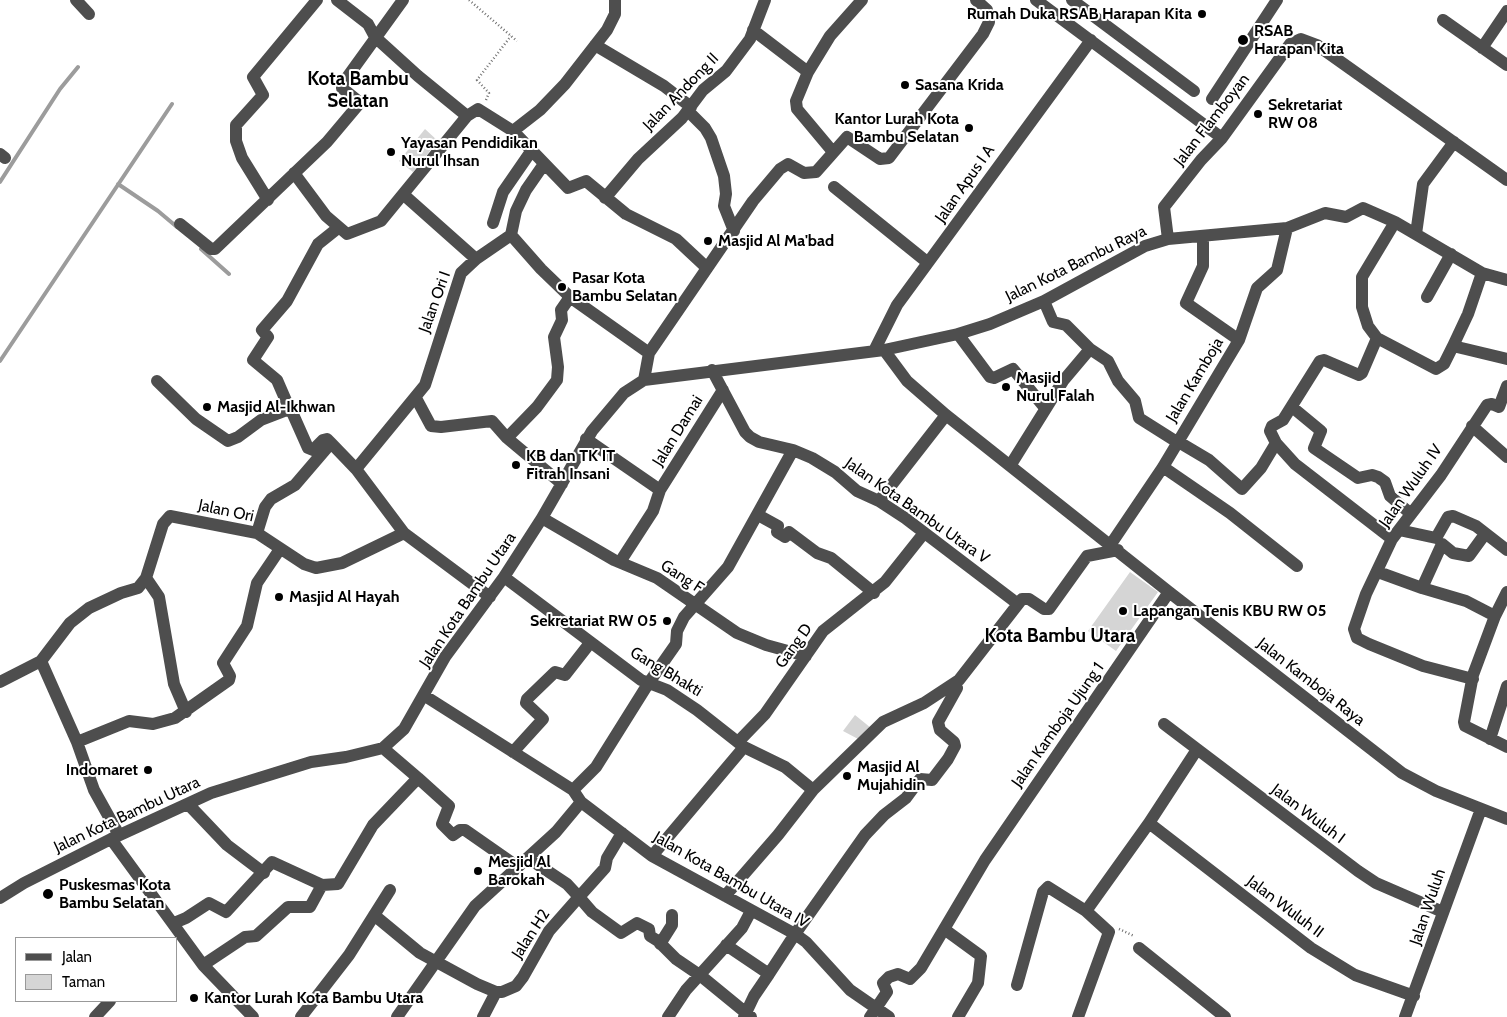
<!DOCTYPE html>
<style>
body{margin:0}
#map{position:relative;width:1507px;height:1017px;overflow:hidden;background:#fff;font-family:Cabin,sans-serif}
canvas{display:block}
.legend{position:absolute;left:15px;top:937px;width:162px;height:65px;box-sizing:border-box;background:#fff;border:1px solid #999;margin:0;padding:6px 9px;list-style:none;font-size:15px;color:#000}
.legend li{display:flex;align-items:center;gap:10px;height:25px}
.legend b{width:25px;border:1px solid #999}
</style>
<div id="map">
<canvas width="1507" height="1017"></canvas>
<ul class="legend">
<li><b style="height:6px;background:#4e4e4e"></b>Jalan</li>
<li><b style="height:14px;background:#d5d5d5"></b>Taman</li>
</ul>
</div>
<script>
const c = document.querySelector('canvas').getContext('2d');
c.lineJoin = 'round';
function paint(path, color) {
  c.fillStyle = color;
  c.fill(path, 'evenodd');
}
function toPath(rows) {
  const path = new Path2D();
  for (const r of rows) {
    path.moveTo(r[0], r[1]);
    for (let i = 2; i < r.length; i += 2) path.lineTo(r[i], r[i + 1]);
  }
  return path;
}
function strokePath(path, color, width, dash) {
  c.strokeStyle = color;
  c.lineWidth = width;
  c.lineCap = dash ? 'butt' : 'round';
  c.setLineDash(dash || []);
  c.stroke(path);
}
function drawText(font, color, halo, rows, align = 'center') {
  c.font = font + ' Cabin,sans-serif';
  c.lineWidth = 4;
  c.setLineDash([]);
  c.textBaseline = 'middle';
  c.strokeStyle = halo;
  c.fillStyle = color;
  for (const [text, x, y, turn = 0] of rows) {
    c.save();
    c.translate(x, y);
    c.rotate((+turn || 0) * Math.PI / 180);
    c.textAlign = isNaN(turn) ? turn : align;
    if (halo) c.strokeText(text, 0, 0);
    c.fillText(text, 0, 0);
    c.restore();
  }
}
const green = toPath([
 [425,129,438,141,413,172,399,161],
 [1130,572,1158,592,1116,651,1088,631],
 [855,715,871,728,860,740,843,731]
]);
const stream = toPath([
 [0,182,60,89,78,67],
 [118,184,158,211,177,227],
 [201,249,229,274],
 [0,361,172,104]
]);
const path = toPath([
 [469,0,517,41],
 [486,100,489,93,477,80,511,36],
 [1119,929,1134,936]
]);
const minor = toPath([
 [76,0,89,14],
 [337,0,368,24,375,37,418,76,467,116],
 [1036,0,1222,138],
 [1072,0,1194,91],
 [1443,20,1507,65],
 [753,30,808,72],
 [595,45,664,86,691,107],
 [1482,48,1507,11],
 [1212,99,1277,0],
 [688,111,705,128,711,138,724,176,726,194,724,206,734,231],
 [513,131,540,110,565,84,607,30,615,14,615,0],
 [833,152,797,109,796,101,808,72,830,36,862,0],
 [0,154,5,158],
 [294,173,326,216,347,234,381,221,467,116,478,109,513,131,568,188,586,181,626,214,676,239,707,268],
 [834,187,927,262],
 [404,195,476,259],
 [605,198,638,159,682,118,703,90,726,71,750,39,765,0],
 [268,200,242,158,236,141,236,125,263,95,253,77,317,0],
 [493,223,503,192,532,150],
 [180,224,211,249,215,249,327,142,359,104,358,101,342,88,343,83,403,0],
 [1416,234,1423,184,1454,142],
 [511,235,541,269,570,297,649,353],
 [511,235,516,211,526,190,544,164],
 [1203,236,1203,266,1186,303,1239,340],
 [1168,239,1164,207,1201,160,1222,138,1290,44,1301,39,1317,45,1507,180],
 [1482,273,1468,314,1453,346,1507,359],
 [1427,297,1451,254],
 [1044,301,1053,322,1066,325,1090,349,1108,361,1118,381,1135,401,1139,418,1177,442],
 [958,334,990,377,994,378,1013,369,1045,408],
 [1377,338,1362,373,1359,375,1324,360,1320,361,1283,420,1272,426,1270,431,1276,443,1295,464,1392,539],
 [1453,346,1444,364,1436,369,1377,338,1368,326,1362,307,1362,277,1395,222,1482,273,1507,280],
 [884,350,907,381,946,415,1169,592,1402,773,1436,791,1507,819],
 [874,351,897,305,1091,40],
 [712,370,745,432,750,437,759,442,793,450,812,458,835,472,857,491,879,501,905,518,1018,604],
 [644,380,649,353,753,201,780,169,788,164,804,173,816,172,847,137,880,159,889,158,983,34,989,22,987,10,976,0],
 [157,381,196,419,228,441,238,437,261,420,287,410,292,412,308,448,313,450,323,440,327,439,331,443,356,469,404,533,490,597],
 [416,398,431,426,441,427,492,421,507,438,562,484],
 [1292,407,1321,431,1314,448,1358,478,1372,475,1378,477,1385,482,1390,496,1411,514],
 [290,410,277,380,253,360,268,337,262,330,287,301,318,244,338,228],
 [1472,426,1507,457],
 [507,438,537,407,557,380,558,367,554,337,562,320,561,310,570,297],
 [586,439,660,490],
 [1177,441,1209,460,1242,489,1261,468,1276,443],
 [1010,466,1063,381,1090,349],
 [1163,467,1230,513,1297,566],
 [356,469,425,385,461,273,476,259,511,235],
 [879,501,946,415],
 [758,515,778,526,777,532,782,535,785,537,789,532,817,553,831,558,874,593],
 [542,518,614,560,657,578,737,633,766,645,806,656],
 [1399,530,1436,538,1448,517,1453,516,1476,526,1507,550],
 [257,533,265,507,271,499,295,485,331,443],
 [1111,544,1163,467,1239,340,1257,288,1277,270,1287,228],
 [620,562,653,511,660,490,723,390],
 [1378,572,1422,588,1442,544,1453,553,1469,556,1485,534],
 [504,577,641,680,667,690,697,710,744,747,785,767,813,790],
 [146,578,159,597,174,684,186,712],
 [1422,588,1466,601,1495,616],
 [1507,592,1495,616,1473,675,1464,722,1465,726,1507,747],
 [41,661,77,742,94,790,119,835],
 [1473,679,1423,666,1369,644,1357,638,1354,629,1366,594,1392,539,1441,475,1487,405,1492,404,1499,407,1507,386],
 [0,682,41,661,70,623,89,608,121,593,138,588,146,578,163,524,170,516,257,533,304,564,316,568,342,563,404,533],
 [425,696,573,790,581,802,652,856,795,934,806,942,850,990,889,1017],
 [1164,724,1358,871,1376,883,1443,912],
 [1490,739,1507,686],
 [77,742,129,721,153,724,175,718,229,680,230,676,223,663,247,626,257,583,280,549],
 [738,742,765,714,823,631,885,582,924,533],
 [513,752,543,719,526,703,527,699,555,672,565,675,590,643],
 [418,778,449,806,442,824,453,835,460,830,465,830,518,867],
 [573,790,596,767,648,684,676,644,677,631,684,617,728,567,793,450],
 [188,804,227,845,264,873],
 [1149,823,1311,948,1355,975,1414,996],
 [111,839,203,965,253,1017],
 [652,856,744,747],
 [528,858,567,884,579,897,605,868,607,858,622,833],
 [725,896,778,835,813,790,883,722,924,703,959,680,1022,599,1029,599,1044,609,1049,609,1087,556,1118,550],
 [0,898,24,883,111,839,211,793,311,762,346,757,383,748,404,729,445,657,504,577,542,518,592,431,624,393,644,380,884,350,958,334,990,324,1044,301,1145,246,1168,239,1287,228,1325,213,1346,217,1363,208,1395,222],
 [1086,911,1149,823,1196,751],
 [374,915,420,953,477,984,496,992,502,992,516,986,523,977,549,931,579,897,592,912,621,933,637,923,649,929,650,936,658,941,676,959,701,976,751,1017],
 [174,923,186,918,209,903,226,912,272,862,322,885,338,884,373,825,418,778,383,748],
 [944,929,981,956,978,983,958,1017],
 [660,944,672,925,672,915],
 [726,945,769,974,795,934,865,835,884,815,906,798,920,779,932,780,948,759,955,746,954,742,940,730,938,722,957,688],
 [1139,948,1225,1017],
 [203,965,245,937,256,936,288,907,310,907,322,885],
 [1017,985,1043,892,1048,887,1086,911,1109,932,1078,1017],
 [95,1017,110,1001],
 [301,1017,349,955,390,890],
 [397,1017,475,906,556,832,581,802],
 [483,1017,496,992],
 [668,1017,686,990,742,928,751,911],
 [744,1017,754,996,769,974],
 [870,1017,887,992,883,983,889,977,898,974,910,979,921,968,985,860,1169,592],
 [1405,1017,1481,809]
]);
const markers = [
 [1202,14,5,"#000"],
 [1243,40,6,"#000"],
 [905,85,5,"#000"],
 [1258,114,5,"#000"],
 [969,128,5,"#000"],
 [391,152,5,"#000"],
 [708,241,5,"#000"],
 [562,287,5,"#000"],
 [1006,387,5,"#000"],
 [207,407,5,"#000"],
 [516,465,5,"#000"],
 [279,597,5,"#000"],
 [1123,611,5,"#000"],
 [667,621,5,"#000"],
 [148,770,5,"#000"],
 [847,776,5,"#000"],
 [478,871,5,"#000"],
 [48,894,6,"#000"],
 [194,998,5,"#000"]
];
const poiNames = [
 ["Rumah Duka RSAB Harapan Kita",1192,14,"right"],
 ["RSAB",1254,31],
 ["Harapan Kita",1254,49],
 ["Sasana Krida",915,85],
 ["Sekretariat",1268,105],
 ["RW 08",1268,123],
 ["Kantor Lurah Kota",959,119,"right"],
 ["Bambu Selatan",959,137,"right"],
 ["Yayasan Pendidikan",401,143],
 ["Nurul Ihsan",401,161],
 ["Masjid Al Ma'bad",718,241],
 ["Pasar Kota",572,278],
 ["Bambu Selatan",572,296],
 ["Masjid",1016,378],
 ["Nurul Falah",1016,396],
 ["Masjid Al-Ikhwan",217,407],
 ["KB dan TK IT",526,456],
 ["Fitrah Insani",526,474],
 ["Masjid Al Hayah",289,597],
 ["Lapangan Tenis KBU RW 05",1133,611],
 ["Sekretariat RW 05",657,621,"right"],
 ["Masjid Al",857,767],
 ["Mujahidin",857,785],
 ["Indomaret",138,770,"right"],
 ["Mesjid Al",488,862],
 ["Barokah",488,880],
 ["Puskesmas Kota",59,885],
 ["Bambu Selatan",59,903],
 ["Kantor Lurah Kota Bambu Utara",204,998]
];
const streetNames = [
 ["Jalan Andong II",681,92,-46],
 ["Jalan Flamboyan",1212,120,-52],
 ["Jalan Apus I A",965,184,-55],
 ["Jalan Kota Bambu Raya",1076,264,-26],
 ["Jalan Ori I",435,302,-70],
 ["Jalan Kamboja",1195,380,-59],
 ["Jalan Damai",678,431,-58],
 ["Jalan Wuluh IV",1411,486,-55],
 ["Jalan Ori",226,511,12],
 ["Jalan Kota Bambu Utara V",917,511,35],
 ["Gang F",682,577,33],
 ["Jalan Kota Bambu Utara",468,600,-56],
 ["Gang D",794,646,-54],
 ["Gang Bhakti",666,672,31],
 ["Jalan Kamboja Raya",1311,682,38],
 ["Jalan Kamboja Ujung 1",1058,725,-55],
 ["Jalan Wuluh I",1308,814,37],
 ["Jalan Kota Bambu Utara",127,815,-25],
 ["Jalan Kota Bambu Utara IV",731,880,30],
 ["Jalan Wuluh II",1285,907,37],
 ["Jalan Wuluh",1428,907,-71],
 ["Jalan H2",531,934,-57]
];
const quarterNames = [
 ["Kota Bambu",358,79],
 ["Selatan",358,101],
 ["Kota Bambu Utara",1060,636]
];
paint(green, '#d5d5d5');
strokePath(stream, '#9c9c9c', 4);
strokePath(path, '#707070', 2.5, [1, 2.5]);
strokePath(minor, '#4e4e4e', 12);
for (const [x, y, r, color] of markers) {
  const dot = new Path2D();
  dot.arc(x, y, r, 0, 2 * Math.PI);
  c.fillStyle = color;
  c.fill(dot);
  strokePath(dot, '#fff', 2);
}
drawText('bold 16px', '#000', '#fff', poiNames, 'left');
drawText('16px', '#000', '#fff', streetNames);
drawText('bold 19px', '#000', '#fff', quarterNames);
</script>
